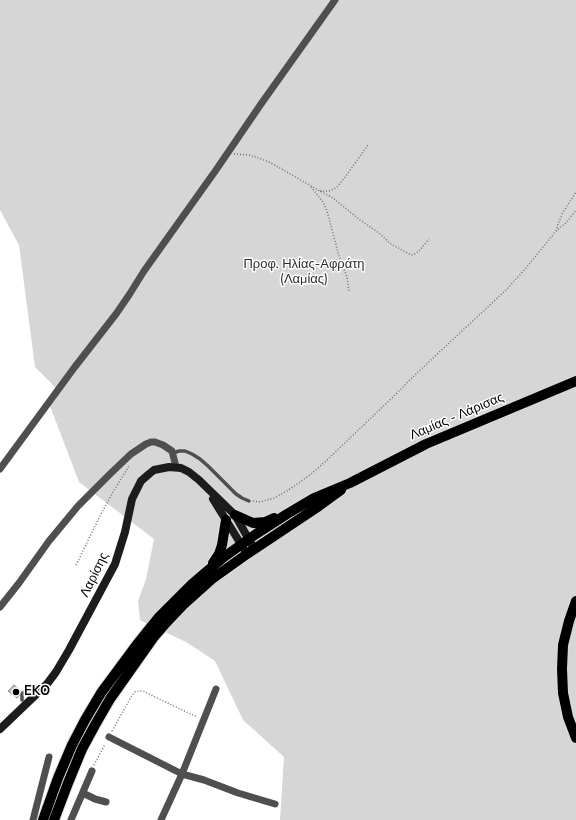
<!DOCTYPE html>
<meta charset="utf-8">
<style>
body{margin:0}
canvas{display:block;background:#fff}
</style>
<canvas width="576" height="820"></canvas>
<script>
const c = document.querySelector('canvas').getContext('2d');
c.lineJoin = 'round';
function paint(path, color) {
  c.fillStyle = color;
  c.fill(path, 'evenodd');
}
function toPath(rows) {
  const path = new Path2D();
  for (const r of rows) {
    path.moveTo(r[0], r[1]);
    for (let i = 2; i < r.length; i += 2) path.lineTo(r[i], r[i + 1]);
  }
  return path;
}
function strokePath(path, color, width, dash) {
  c.strokeStyle = color;
  c.lineWidth = width;
  c.lineCap = dash ? 'butt' : 'round';
  c.setLineDash(dash || []);
  c.stroke(path);
}
function drawText(font, color, halo, rows, align = 'center') {
  c.font = font + ' "Nunito Sans",sans-serif';
  c.lineWidth = 3;
  c.setLineDash([]);
  c.textBaseline = 'middle';
  c.strokeStyle = halo;
  c.fillStyle = color;
  for (const [text, x, y, turn = 0] of rows) {
    c.save();
    c.translate(x, y);
    c.rotate((+turn || 0) * Math.PI / 180);
    c.textAlign = isNaN(turn) ? turn : align;
    if (halo) c.strokeText(text, 0, 0);
    c.fillText(text, 0, 0);
    c.restore();
  }
}
const green = toPath([
 [0,0,576,0,576,820,280,820,284,757,243,720,215,661,186,642,140,620,138,601,146,579,154,539,79,482,50,406,60,392,35,367,19,245,0,210]
]);
const building = toPath([
 [14,685,22,692,17,698,8,691,14,685]
]);
const path = toPath([
 [234,154,249,155,259,158,271,163,320,191,333,198,360,220,379,233,391,244,411,255,415,254,420,250,429,239],
 [311,187,323,202,327,211,339,256,347,277,349,291],
 [320,191,329,191,334,189,338,186,346,176,368,145],
 [556,231,558,224,562,214,576,192],
 [253,501,260,502,274,498,287,491,310,475,326,461,394,396,417,373,506,290,526,268,556,231,567,222,576,210],
 [76,565,101,514,113,492,129,466],
 [112,731,131,697,135,692,139,691,143,691,153,696,197,717],
 [94,765,105,744]
]);
const lane = toPath([
 [173,453,179,451,185,451,192,454,200,459,208,466,236,494,242,498,249,501],
 [22,700,22,694,28,689,35,689]
]);
const street = toPath([
 [0,469,74,368,116,314,129,295,144,271,216,170,261,104,335,0],
 [0,607,19,583,49,541,78,506,110,474,131,454,146,444,151,442,155,442,163,445,172,451,176,467],
 [109,737,182,774,204,780,238,793,275,804],
 [83,793,95,799,106,802],
 [33,820,49,757],
 [71,820,92,771],
 [161,820,182,774,216,689]
]);
const secondary = toPath([
 [213,499,247,554],
 [0,729,47,684,56,672,69,650,115,564,125,532,132,499,141,481,149,474,154,470,169,467,181,468,189,472,199,480,235,515,252,545]
]);
const primary = toPath([
 [235,515,253,523,265,522,274,518],
 [213,563,219,554,222,545,226,520],
 [576,601,569,621,563,645,562,669,563,693,568,717,576,738],
 [43,820,58,778,72,745,85,720,101,693,138,643,158,618,192,584,206,572,224,557,256,534,287,514,314,498,350,483,426,444,576,381],
 [54,820,68,783,82,749,95,725,110,699,153,638,165,624,183,605,212,579,247,554,319,506,341,490]
]);
const markers = [
 [16,692,4,"#000"]
];
const parkNames = [
 ["Προφ. Ηλίας-Αφράτη",304,265],
 ["(Λαμίας)",304,280]
];
const streetNames = [
 ["Λαμίας - Λάρισας",457,417,-23],
 ["Λαρίσης",95,575,-64]
];
const poiNames = [
 ["EKO",24,692]
];
paint(green, '#d6d6d6');
paint(building, '#bfbfbf');
strokePath(building, '#939393', 1);
strokePath(primary, '#dbdbdb', 12);
strokePath(path, '#717171', 1.5, [1, 2]);
strokePath(lane, '#4f4f4f', 3.5);
strokePath(street, '#4f4f4f', 7);
strokePath(secondary, '#1c1c1c', 8);
strokePath(primary, '#000', 10);
for (const [x, y, r, color] of markers) {
  const dot = new Path2D();
  dot.arc(x, y, r, 0, 2 * Math.PI);
  c.fillStyle = color;
  c.fill(dot);
  strokePath(dot, '#fff', 1.5);
}
drawText('13px', '#2d2d2d', '#fff', parkNames);
drawText('13px', '#000', '#fff', streetNames);
drawText('bold 13px', '#000', '#fff', poiNames, 'left');
</script>
